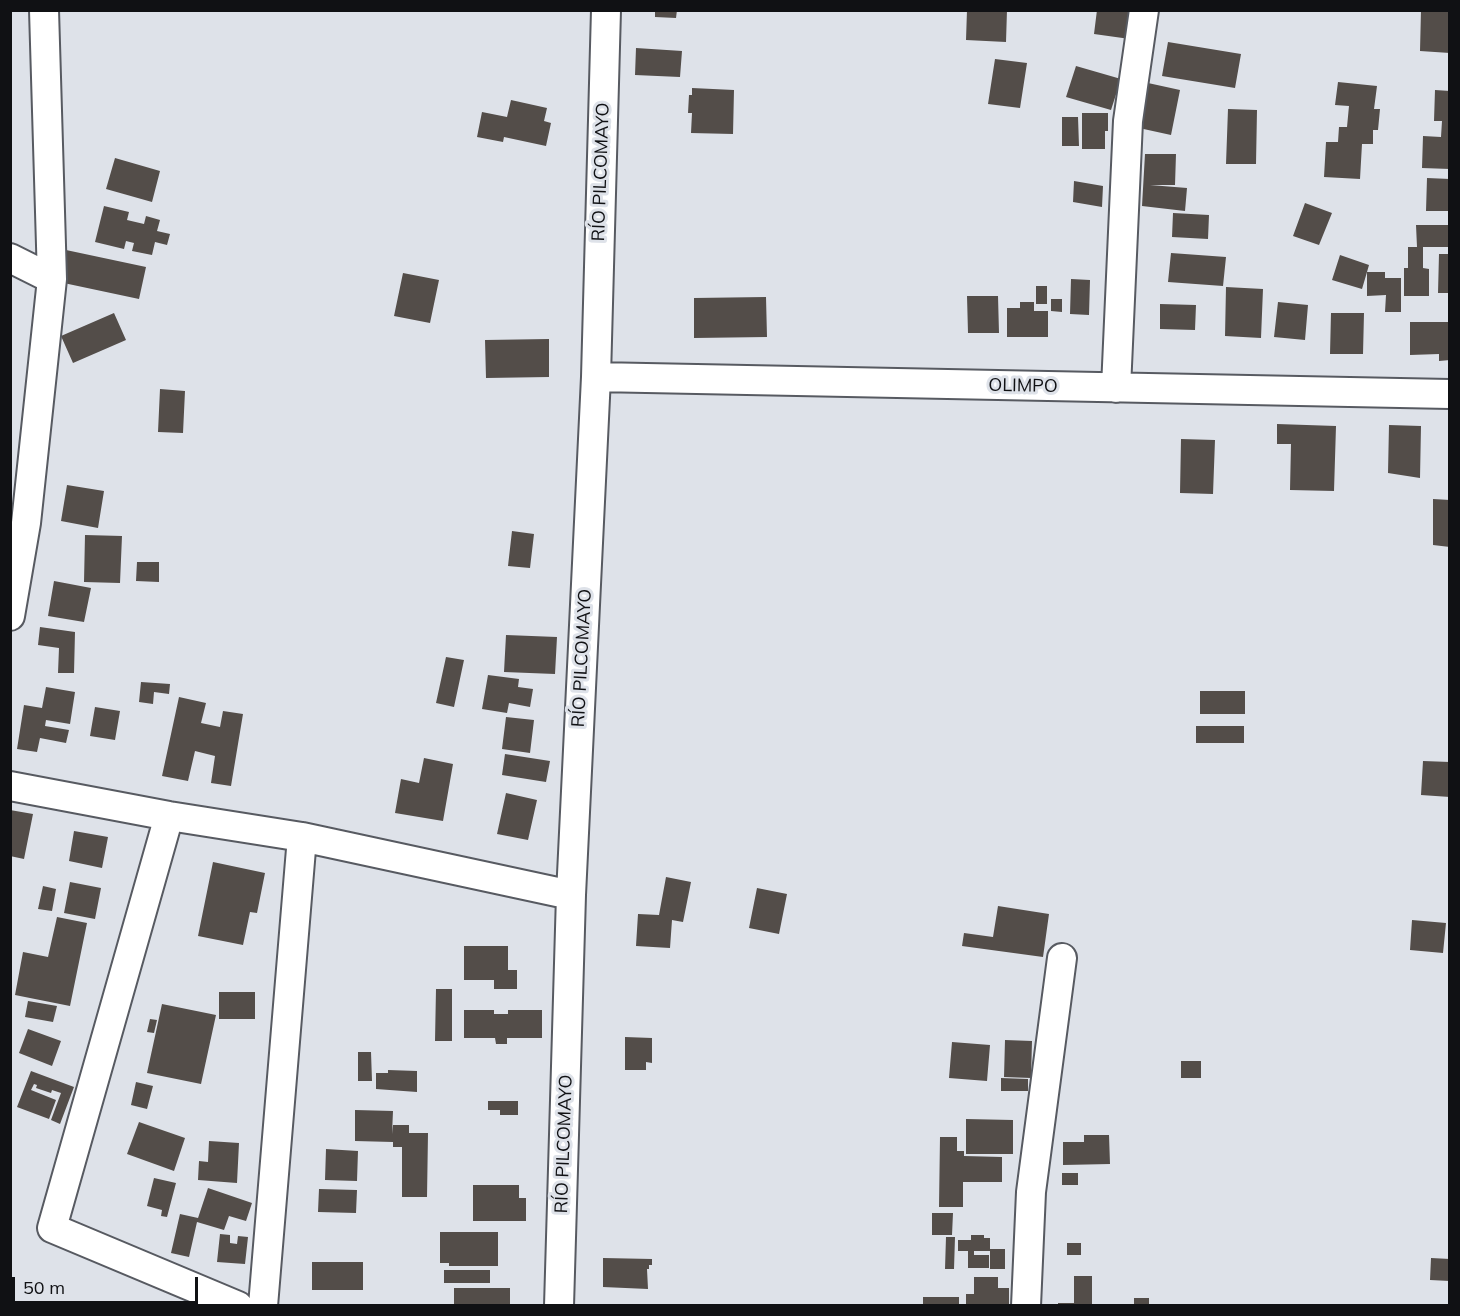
<!DOCTYPE html>
<meta charset="utf-8">
<style>
body{margin:0}
#map{position:relative;width:1460px;height:1316px;overflow:hidden;background:#dee2e9;font-family:Mulish,sans-serif}
canvas{display:block}
.frame{position:absolute;inset:0;border:12px solid #101114;pointer-events:none}
.scale{position:absolute;left:12px;top:1277px;width:186px;height:27px;box-sizing:border-box;border:3px solid #101114;border-top:0;padding-left:8px;font-size:18px;line-height:21px;white-space:nowrap;color:#101114;-webkit-text-stroke:4px #dee2e9;paint-order:stroke}
</style>
<div id="map">
<canvas width="1460" height="1316"></canvas>
<div class="frame"></div>
<div class="scale">50 m</div>
</div>
<script>
const c = document.querySelector('canvas').getContext('2d');
c.lineJoin = 'round';
function paint(path, color) {
  c.fillStyle = color;
  c.fill(path, 'evenodd');
}
function toPath(rows) {
  const path = new Path2D();
  for (const r of rows) {
    path.moveTo(r[0], r[1]);
    for (let i = 2; i < r.length; i += 2) path.lineTo(r[i], r[i + 1]);
  }
  return path;
}
function strokePath(path, color, width, dash) {
  c.strokeStyle = color;
  c.lineWidth = width;
  c.lineCap = dash ? 'butt' : 'round';
  c.setLineDash(dash || []);
  c.stroke(path);
}
function drawText(font, color, halo, rows, align = 'center') {
  c.font = font + ' Mulish,sans-serif';
  c.lineWidth = 6;
  c.setLineDash([]);
  c.textBaseline = 'middle';
  c.strokeStyle = halo;
  c.fillStyle = color;
  for (const [text, x, y, turn = 0] of rows) {
    c.save();
    c.translate(x, y);
    c.rotate((+turn || 0) * Math.PI / 180);
    c.textAlign = isNaN(turn) ? turn : align;
    if (halo) c.strokeText(text, 0, 0);
    c.fillText(text, 0, 0);
    c.restore();
  }
}
const building = toPath([
 [655,10,677,10,676,18,655,17],
 [967,10,1007,10,1006,42,966,40],
 [1097,10,1141,10,1137,40,1094,34],
 [1421,10,1450,10,1450,53,1420,51],
 [1168,42,1241,54,1235,88,1162,76],
 [636,48,682,51,680,77,635,75],
 [995,59,1027,63,1020,108,988,104],
 [1076,66,1121,79,1111,110,1066,97],
 [1338,82,1377,86,1374,109,1380,109,1378,130,1373,130,1373,144,1362,144,1360,179,1324,177,1326,142,1338,142,1339,127,1347,127,1349,106,1335,105],
 [1148,83,1180,90,1171,135,1139,128],
 [692,88,734,90,733,134,691,133,692,113,688,113,689,95,692,95],
 [1435,90,1450,91,1450,169,1422,168,1423,136,1441,137,1442,121,1434,121],
 [511,100,547,108,544,121,551,123,546,146,504,137,503,142,477,137,482,112,507,117],
 [1228,109,1257,110,1256,164,1226,164],
 [1082,113,1108,113,1108,131,1105,131,1105,149,1082,149],
 [1062,117,1078,117,1079,146,1062,146],
 [1145,154,1176,154,1175,185,1150,185,1187,188,1185,211,1142,206],
 [115,158,160,171,152,202,106,189],
 [1427,178,1450,179,1450,211,1426,211],
 [1074,181,1103,186,1102,207,1073,202],
 [1305,203,1332,213,1319,245,1293,236],
 [104,206,129,212,127,220,144,224,146,216,160,220,157,231,170,234,167,245,155,242,152,255,132,251,134,243,126,241,124,249,95,242],
 [1173,213,1209,215,1208,239,1172,237],
 [1416,225,1450,225,1450,247,1423,247,1423,268,1429,269,1429,296,1404,296,1404,268,1408,268,1408,247,1417,247],
 [66,250,146,267,139,299,59,282],
 [1171,253,1226,257,1223,286,1168,282],
 [1439,254,1450,254,1450,293,1438,293],
 [1340,255,1369,265,1367,272,1385,272,1385,278,1401,278,1401,312,1385,312,1386,295,1367,296,1367,272,1362,289,1332,280],
 [403,273,439,280,430,323,394,316],
 [1071,279,1090,280,1089,315,1070,314],
 [1036,286,1047,286,1047,304,1036,304],
 [1226,287,1263,289,1261,338,1225,336],
 [967,296,998,296,999,333,968,333],
 [766,297,767,337,694,338,694,298],
 [1051,299,1062,299,1062,312,1051,311],
 [1020,302,1034,302,1034,311,1048,311,1048,337,1007,337,1007,308,1020,308],
 [1278,302,1308,305,1305,340,1274,337],
 [1160,304,1196,305,1195,330,1160,329],
 [114,313,126,340,73,363,61,336],
 [1331,313,1364,313,1363,354,1330,354],
 [1410,322,1450,322,1450,360,1439,361,1439,354,1410,355],
 [549,339,549,377,486,378,485,340],
 [160,389,185,391,183,433,158,432],
 [1277,424,1336,426,1334,491,1290,490,1291,444,1277,444],
 [1389,425,1421,426,1420,478,1388,473],
 [1181,439,1215,440,1213,494,1180,493],
 [67,485,104,491,98,528,61,521],
 [1433,499,1450,500,1450,547,1433,545],
 [512,531,534,534,530,568,508,566],
 [85,535,122,536,120,583,84,582],
 [137,562,159,562,159,582,136,581],
 [54,581,91,588,84,622,48,616],
 [40,627,75,632,74,673,58,673,59,648,38,645],
 [506,635,557,637,555,674,504,672],
 [446,657,464,660,454,707,436,703],
 [488,675,519,679,518,687,533,689,530,707,509,703,507,713,482,709],
 [141,682,170,684,169,694,154,692,153,704,139,702],
 [46,687,75,692,70,724,46,720,45,726,69,730,66,743,40,738,37,752,17,749,24,705,42,708],
 [1200,691,1245,691,1245,714,1200,714],
 [179,697,206,703,201,723,220,727,223,711,243,714,231,786,211,783,215,756,195,751,188,781,162,776],
 [95,707,120,711,115,740,90,736],
 [506,717,534,720,530,753,502,749],
 [1196,726,1244,726,1244,743,1196,743],
 [505,754,550,761,546,782,502,775],
 [424,758,453,764,443,821,395,813,401,779,419,783],
 [1423,761,1450,762,1450,797,1421,795],
 [506,793,537,800,528,840,497,834],
 [10,810,33,814,24,859,10,856],
 [74,831,108,837,102,868,69,861],
 [213,862,265,873,257,913,250,912,243,945,198,936],
 [666,877,691,882,683,922,672,920,670,948,636,946,638,914,659,915],
 [70,882,101,888,95,919,64,913],
 [43,886,56,889,52,911,38,909],
 [757,888,787,894,779,934,749,928],
 [998,906,1049,914,1043,957,962,946,964,933,993,937],
 [57,917,87,923,70,1006,15,995,23,952,48,957],
 [1412,920,1446,923,1443,953,1410,950],
 [464,946,508,946,508,970,517,970,517,989,494,989,494,980,464,980],
 [436,989,452,989,452,1041,435,1041],
 [219,992,255,992,255,1019,219,1019],
 [28,1001,57,1006,53,1022,25,1017],
 [162,1004,216,1015,201,1084,147,1073],
 [464,1010,494,1010,494,1014,508,1014,508,1010,542,1010,542,1038,507,1038,507,1044,496,1044,495,1038,464,1038],
 [150,1019,157,1020,154,1033,147,1032],
 [28,1029,61,1041,52,1066,19,1053],
 [625,1037,652,1038,652,1063,646,1062,646,1070,625,1070],
 [1005,1040,1032,1041,1031,1078,1004,1077],
 [952,1042,990,1045,987,1081,949,1078],
 [358,1052,371,1052,372,1081,358,1081],
 [1181,1061,1201,1061,1201,1078,1181,1078],
 [388,1070,417,1071,417,1092,376,1089,376,1073,388,1073],
 [31,1071,74,1087,60,1124,51,1120,61,1093,52,1090,51,1093,36,1088,37,1085,34,1084,31,1090,56,1100,49,1119,17,1107],
 [1001,1078,1028,1079,1028,1091,1001,1091],
 [136,1082,153,1086,147,1109,131,1105],
 [488,1101,518,1101,518,1115,500,1115,500,1110,488,1110],
 [355,1110,393,1111,392,1134,393,1125,409,1125,409,1133,428,1133,427,1197,402,1197,402,1147,393,1147,393,1142,355,1141],
 [966,1119,1013,1120,1013,1154,966,1154],
 [139,1122,185,1138,174,1171,127,1154],
 [1084,1135,1109,1135,1110,1164,1063,1165,1063,1142,1084,1142],
 [940,1137,957,1137,957,1151,964,1151,964,1156,1002,1157,1002,1182,963,1182,963,1207,939,1207],
 [209,1141,239,1143,237,1183,198,1180,199,1161,208,1162],
 [326,1149,358,1151,357,1181,325,1180],
 [1062,1173,1078,1173,1078,1185,1062,1185],
 [154,1178,176,1183,167,1217,161,1216,162,1210,147,1206],
 [473,1185,519,1185,519,1198,526,1198,526,1221,473,1221],
 [208,1188,252,1203,246,1221,229,1216,224,1230,197,1222,189,1257,171,1253,180,1214,198,1218],
 [319,1189,357,1190,356,1213,318,1212],
 [932,1213,953,1213,952,1235,932,1235],
 [440,1232,498,1232,498,1266,449,1266,449,1263,440,1263],
 [220,1234,230,1235,230,1243,237,1244,238,1236,248,1237,245,1264,217,1262],
 [971,1235,984,1235,984,1238,990,1238,990,1249,1005,1249,1005,1269,990,1269,990,1251,974,1251,974,1255,989,1255,989,1268,968,1268,968,1251,958,1251,958,1240,971,1240],
 [946,1237,955,1237,954,1269,945,1269],
 [1067,1243,1081,1243,1081,1255,1067,1255],
 [603,1258,652,1259,652,1265,649,1265,649,1269,647,1269,648,1289,603,1287],
 [1431,1258,1450,1259,1450,1281,1430,1280],
 [312,1262,363,1262,363,1290,312,1290],
 [444,1270,490,1270,490,1283,444,1283],
 [1074,1276,1092,1276,1092,1306,1058,1306,1058,1303,1074,1303],
 [974,1277,998,1277,998,1288,1009,1288,1009,1306,966,1306,966,1294,974,1294],
 [454,1288,510,1288,510,1306,454,1306],
 [923,1297,959,1297,959,1306,923,1306],
 [1134,1298,1149,1298,1149,1306,1134,1306]
]);
const street = toPath([
 [10,258,52,279],
 [596,377,1450,394],
 [1116,388,1128,121,1144,10],
 [10,616,26,523,52,279,44,10],
 [10,786,169,816,302,837,571,895],
 [169,816,52,1228,238,1306],
 [263,1306,302,837],
 [559,1306,571,895,596,377,606,10],
 [1026,1306,1031,1192,1062,958]
]);
const streetNames = [
 ["RÍO PILCOMAYO",601,172,-88],
 ["OLIMPO",1023,386,1],
 ["RÍO PILCOMAYO",582,658,-87],
 ["RÍO PILCOMAYO",564,1144,-88]
];
paint(building, '#534d49');
strokePath(street, '#575a61', 32);
strokePath(street, '#fff', 28);
drawText('18px', '#101114', '#dee2e9', streetNames);
</script>
